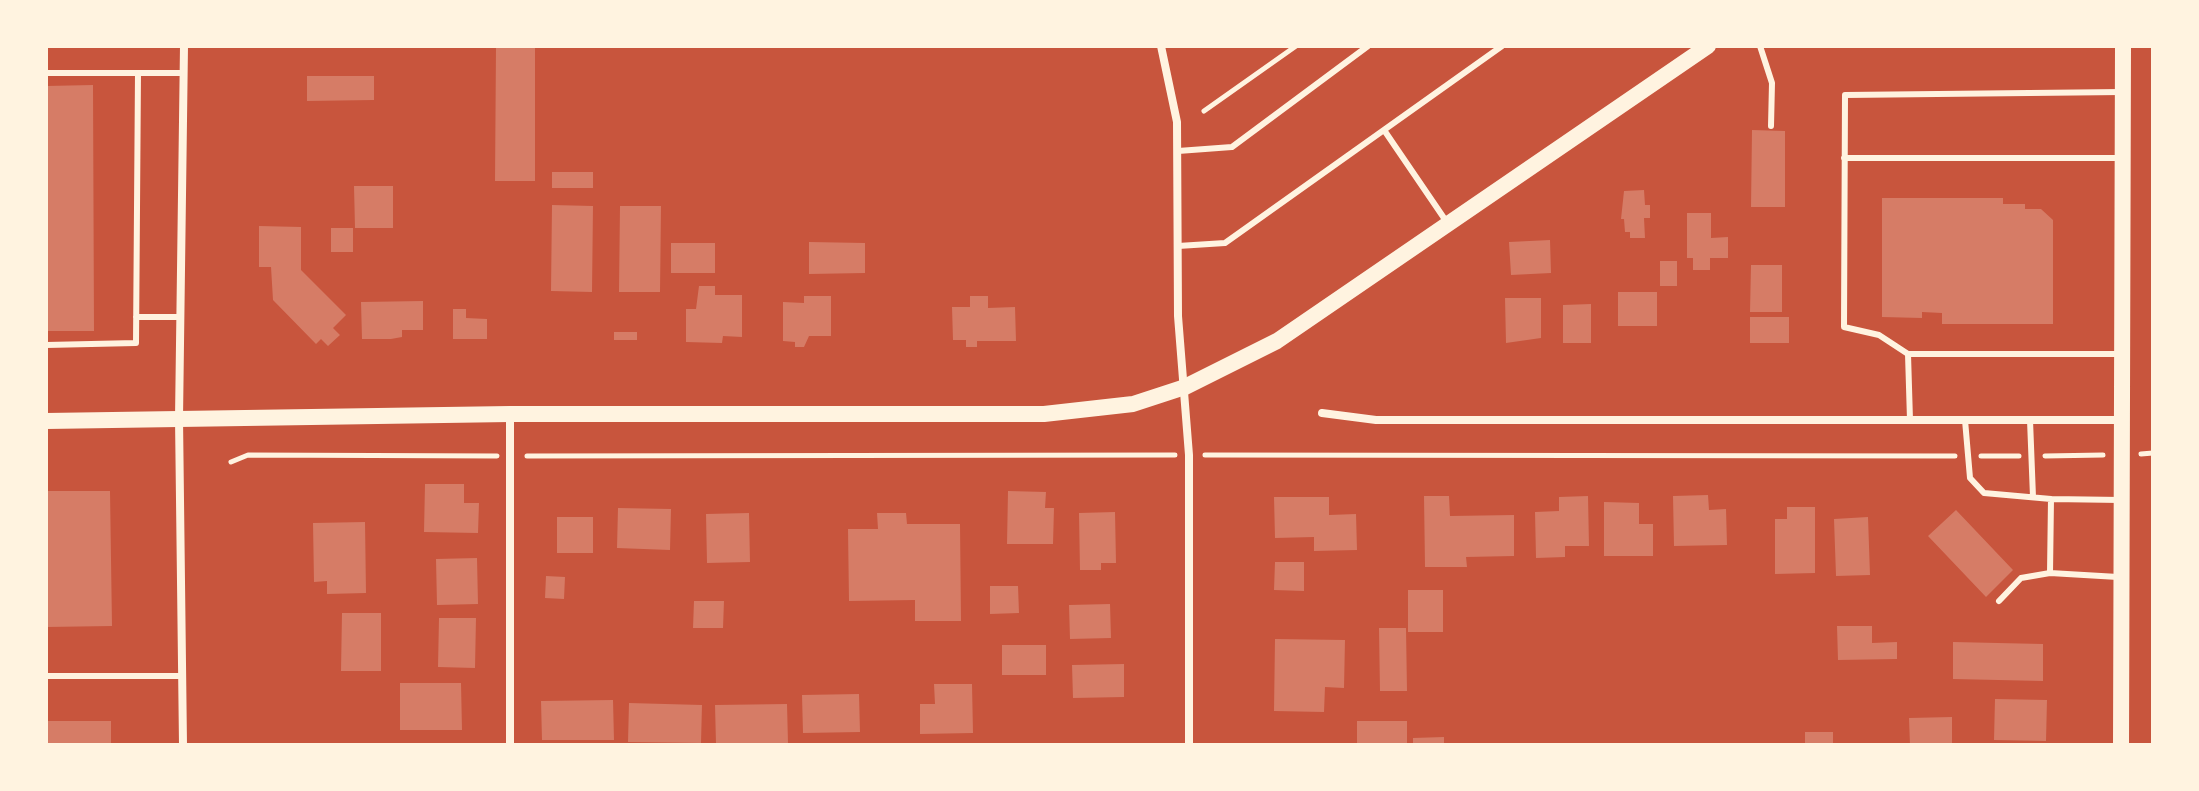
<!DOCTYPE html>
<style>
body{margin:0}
#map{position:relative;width:2199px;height:791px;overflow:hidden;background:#c8553d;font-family:"Fira Sans",sans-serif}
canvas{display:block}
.frame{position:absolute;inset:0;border:48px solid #fff3e0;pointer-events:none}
</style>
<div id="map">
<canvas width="2199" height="791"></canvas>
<div class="frame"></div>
</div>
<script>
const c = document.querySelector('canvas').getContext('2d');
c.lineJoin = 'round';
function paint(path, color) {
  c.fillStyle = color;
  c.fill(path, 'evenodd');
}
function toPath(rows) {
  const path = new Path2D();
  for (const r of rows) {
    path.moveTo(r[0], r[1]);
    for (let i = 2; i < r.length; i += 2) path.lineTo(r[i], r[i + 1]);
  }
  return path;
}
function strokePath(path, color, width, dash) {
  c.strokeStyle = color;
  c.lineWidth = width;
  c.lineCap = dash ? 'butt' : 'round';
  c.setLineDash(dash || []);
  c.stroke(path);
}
const building = toPath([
 [496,46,535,46,535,181,495,181],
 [307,76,374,76,374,100,307,101],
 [93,85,94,331,46,331,46,86],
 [1752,130,1785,131,1785,207,1751,207],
 [552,172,593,172,593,188,552,188],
 [354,186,393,186,393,228,355,228],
 [1644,190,1645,205,1650,205,1650,218,1644,218,1645,238,1630,238,1630,232,1625,232,1624,219,1621,219,1624,191],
 [1882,198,2003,198,2003,204,2025,204,2025,209,2041,209,2053,220,2053,324,1942,324,1942,313,1922,312,1922,318,1882,317],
 [552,205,593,206,592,292,551,291],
 [620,206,661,206,660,292,619,292],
 [1687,213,1711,213,1711,238,1728,237,1728,258,1710,258,1710,270,1693,270,1693,258,1687,258],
 [259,226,301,227,301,270,346,315,333,328,340,335,328,346,321,339,316,344,273,300,271,267,259,267],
 [331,228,353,228,353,252,331,252],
 [1550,240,1551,273,1511,275,1509,242],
 [809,242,865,243,865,273,809,274],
 [671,243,715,243,715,273,671,273],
 [1660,261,1677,261,1677,286,1660,286],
 [1751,265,1782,265,1782,312,1750,312],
 [699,286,715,286,715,295,742,295,742,337,723,336,722,343,686,342,686,309,696,309],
 [1618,292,1657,292,1657,326,1618,326],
 [804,296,831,296,831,336,809,336,804,347,795,347,795,342,783,341,783,302,804,303],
 [970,296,988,296,988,308,1015,307,1016,341,977,341,977,347,966,347,966,340,953,340,952,307,970,307],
 [1505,298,1541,298,1541,338,1506,343],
 [423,301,423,330,402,330,402,337,391,339,362,339,361,302],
 [1591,304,1591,343,1563,343,1563,305],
 [453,309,466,309,466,318,487,319,487,339,453,339],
 [1750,317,1789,317,1789,343,1750,343],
 [614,332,637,332,637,340,614,340],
 [425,484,464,484,464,503,479,503,478,533,424,532],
 [46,491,110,491,112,626,46,627],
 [1008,491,1046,492,1045,508,1054,508,1053,544,1007,544],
 [1708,495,1709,510,1726,509,1727,545,1674,546,1673,496],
 [1424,496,1449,496,1450,516,1514,515,1514,556,1466,557,1467,567,1425,567],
 [1588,496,1589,546,1565,546,1565,557,1536,558,1535,512,1559,511,1559,497],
 [1274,497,1329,497,1329,515,1356,514,1357,550,1314,551,1314,537,1275,538],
 [1604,502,1639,503,1639,524,1653,524,1653,556,1604,556],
 [1787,507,1815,507,1815,573,1775,574,1775,519,1787,519],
 [618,508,671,509,670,550,617,548],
 [1956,510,2013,570,1986,597,1928,536],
 [1115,512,1116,563,1101,563,1101,570,1080,570,1079,513],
 [749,513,750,562,707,563,706,514],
 [877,513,906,513,907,524,960,524,961,621,915,621,915,600,849,601,848,529,878,529],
 [557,517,593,517,593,553,557,553],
 [1868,517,1870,575,1836,576,1834,519],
 [365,522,366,593,327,594,327,581,314,582,313,523],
 [477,558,478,604,437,605,436,559],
 [1275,562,1304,562,1304,591,1274,590],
 [546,576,565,577,564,599,545,598],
 [990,586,1018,586,1019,613,990,614],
 [1408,590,1443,590,1443,632,1408,632],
 [694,601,724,601,723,628,693,628],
 [1110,604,1111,638,1070,639,1069,605],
 [342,613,381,613,381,671,341,671],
 [439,618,476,618,475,668,438,667],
 [1837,626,1872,626,1872,643,1897,642,1897,659,1838,660],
 [1379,628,1406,628,1407,691,1380,691],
 [1275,639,1345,640,1344,688,1325,687,1324,712,1274,711],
 [1953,642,2043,644,2043,681,1953,679],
 [1002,645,1046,645,1046,675,1002,675],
 [1124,664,1124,697,1073,698,1072,665],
 [400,683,461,683,462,730,400,730],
 [934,684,972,684,973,733,920,734,920,704,935,704],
 [859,694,860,732,803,733,802,695],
 [1995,699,2047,700,2046,741,1994,740],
 [613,700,614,740,542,740,541,701],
 [629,703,702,705,701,743,628,742],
 [787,704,788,743,716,744,715,705],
 [1952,717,1952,745,1910,745,1909,718],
 [46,721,111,721,111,745,46,745],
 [1357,721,1407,721,1407,745,1357,745],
 [1805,732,1833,732,1833,745,1805,745],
 [1444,737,1444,745,1413,745,1413,738]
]);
const path = toPath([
 [1204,111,1296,46],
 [2141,454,2153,453],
 [1205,455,1955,456],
 [527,456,1175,455],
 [1981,456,2019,456],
 [2045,456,2103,455],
 [231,462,248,455,497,456]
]);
const service = toPath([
 [1760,46,1772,83,1771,126],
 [46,73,183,73],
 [1384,130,1446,221],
 [1178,151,1232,147,1368,46],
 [1844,158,2122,158],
 [1178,246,1225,243,1502,46],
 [136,317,180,317],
 [46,345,136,343,138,73],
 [1908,354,2121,354],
 [1910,420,1908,354,1879,335,1844,327,1845,95,2122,92],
 [1965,420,1970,478,1984,493,2051,499],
 [2030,420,2033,497],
 [2118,577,2050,573,2051,499,2121,500],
 [1999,601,2021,578,2050,573],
 [46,676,182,676]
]);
const minor = toPath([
 [1161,46,1177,122,1178,316,1189,455,1189,745],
 [1322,413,1376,420,2121,420],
 [510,415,510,745],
 [183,745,179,418,184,46]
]);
const secondary = toPath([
 [46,421,510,414,1044,414,1133,404,1185,387,1277,341,1708,46],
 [2121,745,2123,46]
]);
paint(building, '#d67c66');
strokePath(path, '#fff3e0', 5);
strokePath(service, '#fff3e0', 6);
strokePath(minor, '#fff3e0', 8);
strokePath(secondary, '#fff3e0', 16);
</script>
